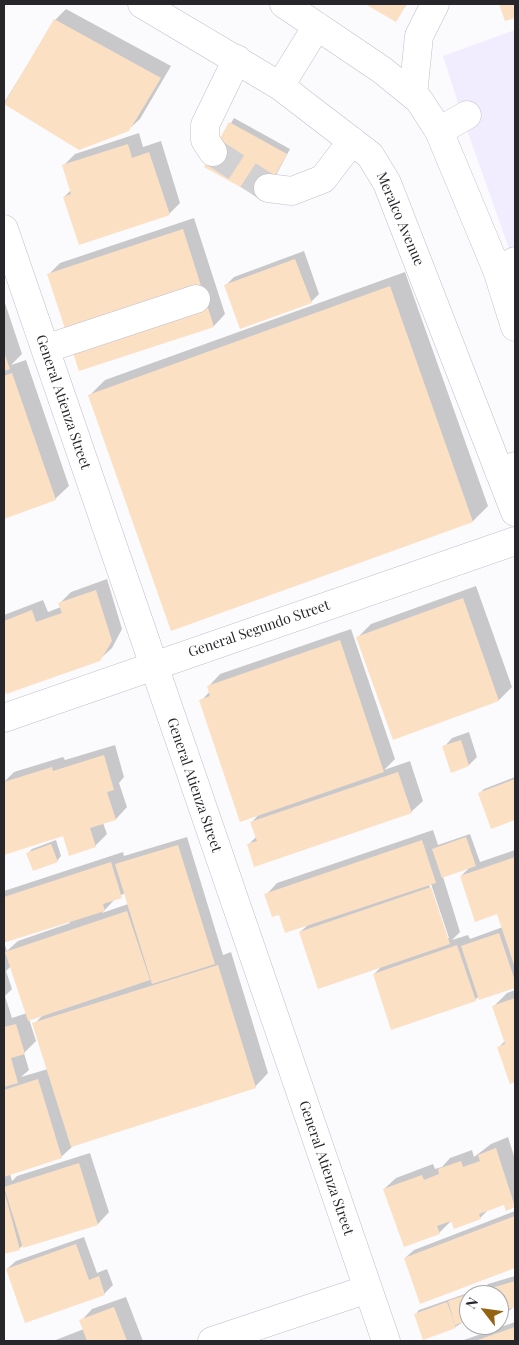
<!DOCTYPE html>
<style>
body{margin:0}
#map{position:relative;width:519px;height:1345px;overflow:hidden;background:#fbfafd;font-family:"Playfair Display",serif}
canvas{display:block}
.frame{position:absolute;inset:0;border:5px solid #27262b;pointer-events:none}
.north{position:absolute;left:459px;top:1285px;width:50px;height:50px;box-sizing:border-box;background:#fff;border:1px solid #a9a8aa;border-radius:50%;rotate:300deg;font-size:14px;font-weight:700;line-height:20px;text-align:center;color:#27262b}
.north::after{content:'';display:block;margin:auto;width:18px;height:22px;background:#946314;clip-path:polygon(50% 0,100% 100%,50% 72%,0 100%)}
</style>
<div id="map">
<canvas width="519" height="1345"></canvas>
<div class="frame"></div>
<div class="north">N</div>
</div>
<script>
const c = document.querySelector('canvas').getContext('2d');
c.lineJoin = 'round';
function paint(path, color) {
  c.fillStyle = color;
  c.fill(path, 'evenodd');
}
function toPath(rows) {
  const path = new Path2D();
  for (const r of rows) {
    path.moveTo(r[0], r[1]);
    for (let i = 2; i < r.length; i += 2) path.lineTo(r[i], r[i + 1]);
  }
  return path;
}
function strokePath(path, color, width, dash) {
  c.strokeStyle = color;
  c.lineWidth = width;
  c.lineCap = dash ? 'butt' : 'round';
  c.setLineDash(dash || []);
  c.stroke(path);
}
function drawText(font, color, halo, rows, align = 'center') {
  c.font = font + ' "Playfair Display",serif';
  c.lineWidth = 5;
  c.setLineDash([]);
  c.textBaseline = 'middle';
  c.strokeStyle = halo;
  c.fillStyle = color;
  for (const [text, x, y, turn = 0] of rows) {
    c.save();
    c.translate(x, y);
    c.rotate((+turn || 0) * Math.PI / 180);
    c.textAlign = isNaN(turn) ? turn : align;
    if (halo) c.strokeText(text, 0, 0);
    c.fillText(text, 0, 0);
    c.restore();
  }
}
const built = toPath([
 [515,30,515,265,464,122,443,56]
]);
const shadow = toPath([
 [368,4,407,4,396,20],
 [66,9,171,66,140,119,128,130,79,149,4,103,55,20],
 [234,118,290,149,266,194,205,167],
 [139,133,143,147,161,141,180,203,169,214,64,197,71,190,63,166,75,154],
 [194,218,225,314,214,326,80,370,49,274,60,263],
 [304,251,319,294,311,302,226,285,234,277],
 [405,272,488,506,473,521,172,630,89,396,105,380],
 [4,300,22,354,11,365,26,360,69,486,55,499,4,517],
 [107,579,122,629,112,648,100,659,7,693,4,684,4,615,43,600,48,612,61,607,60,603,71,592],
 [476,586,512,687,499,700,394,738,358,637,371,624],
 [351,629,395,759,384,770,410,761,423,801,411,812,248,845,257,836,252,822,260,813,201,701,210,691,209,686,220,674],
 [469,732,477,757,469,765,452,771,444,747,452,738],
 [115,745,124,777,119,783,127,807,116,819,103,823,107,834,95,846,64,835,4,854,4,782,14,772,63,757,65,760],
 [515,777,515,819,492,827,480,793,484,789],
 [433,830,438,845,470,834,480,862,515,850,515,986,480,998,479,996,475,1000,374,974,383,965,300,932,308,925,279,913,266,895,277,883],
 [470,867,461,876,498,913,503,927,470,939,468,935,452,940,460,932,443,877],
 [428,881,430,881,449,938,446,938],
 [187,837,223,955,231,952,268,1073,255,1087,73,1146,61,1157,10,1174,12,1181,17,1176,90,1153,109,1212,98,1224,23,1245,19,1249,4,1253,4,891,123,852,124,856],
 [125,893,128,904,102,913,116,898],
 [69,921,70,923,18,941,7,951,4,942],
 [11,966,27,1013,12,1018,5,996,12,989,6,971],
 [43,1015,34,1024,48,1069,21,1077,29,1070,24,1053,36,1041,29,1019],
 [56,840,61,856,57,861,28,853,32,849],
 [515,990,515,1081,510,1083,499,1047,505,1041,494,1006,507,993],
 [508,1137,515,1159,515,1206,507,1209,505,1204,489,1209,480,1218,452,1220,439,1233,384,1189,396,1178,433,1164,435,1169,442,1167,450,1158,472,1150,474,1157,491,1144],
 [515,1211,515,1267,421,1302,405,1258,414,1250],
 [84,1237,97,1273,107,1269,113,1285,104,1294,7,1269,16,1261],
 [515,1276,515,1306,506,1313,499,1315,499,1295,469,1295,469,1319,455,1327,415,1315,419,1310,479,1289,480,1292,488,1284],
 [126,1297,143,1341,53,1341,84,1329,81,1321,92,1309],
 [515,1322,515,1341,461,1341]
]);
const building = toPath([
 [365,4,407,4,396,22],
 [499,4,515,4,515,18,505,21],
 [54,19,161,78,129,131,79,150,4,104],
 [229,122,287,154,262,199,204,167],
 [128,144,132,158,149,152,170,215,79,245,63,197,71,194,62,165],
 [183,229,214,327,79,371,47,274],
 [295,259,312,303,240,329,224,285],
 [390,286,473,522,171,631,88,395],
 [4,352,10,369,4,371],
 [12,373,56,500,4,519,4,376],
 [96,590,112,641,100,661,6,694,4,687,4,621,32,610,36,622,62,613,58,603],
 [463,598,499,701,393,740,356,637],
 [340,640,384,772,240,822,199,700,210,696,207,686],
 [461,740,469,766,451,773,442,746],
 [104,755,114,790,107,792,116,820,90,828,96,847,69,856,63,836,4,855,4,782,52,767,53,771],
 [398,772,412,813,254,867,247,844,257,841,250,822],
 [515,779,515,820,491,829,478,793],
 [466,837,476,866,442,878,432,849],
 [422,840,436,883,285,933,279,915,272,917,264,894],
 [51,844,58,862,33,871,26,853],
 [178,845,215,964,152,984,115,864],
 [515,857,515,968,497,914,475,922,460,876],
 [111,862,122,898,103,904,105,911,6,942,4,935,4,897],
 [431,887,450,944,318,989,299,932],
 [127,911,150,980,28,1021,5,952],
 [499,933,515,981,515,988,479,1000,461,946],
 [457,945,476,1001,391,1030,373,974],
 [218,965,256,1088,71,1147,32,1023],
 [515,998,515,1082,510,1084,497,1047,505,1044,492,1006],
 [16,1024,25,1054,11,1058,18,1083,4,1087,4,1027],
 [38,1079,62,1158,4,1177,4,1090],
 [496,1148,515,1207,506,1211,504,1205,479,1214,481,1219,454,1229,451,1221,437,1226,440,1234,404,1247,383,1189,422,1175,424,1180,439,1174,438,1169,461,1161,463,1167,480,1161,478,1155],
 [79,1163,98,1225,23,1248,4,1187],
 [4,1190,20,1250,4,1254],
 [515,1216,515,1268,420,1304,404,1258],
 [76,1244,89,1280,99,1276,105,1295,25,1323,6,1269],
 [515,1281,515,1307,505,1310,506,1314,499,1316,499,1295,479,1295,478,1292],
 [475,1292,476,1295,469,1295,469,1320,455,1325,448,1301],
 [447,1302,456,1328,423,1340,414,1314],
 [114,1307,127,1341,87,1341,79,1320],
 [515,1327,515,1341,475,1341]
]);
const minorTunnel = toPath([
 [213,152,268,188]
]);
const minor = toPath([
 [413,95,419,36,435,4],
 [439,131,467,115],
 [213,152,205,140,205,125,237,59],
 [268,188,292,191,323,179,352,141],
 [4,229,386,1341],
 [497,270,515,261],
 [45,349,196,299],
 [499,471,515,466],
 [4,718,515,541],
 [212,1341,368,1289]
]);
const major = toPath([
 [142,4,280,86,370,155,387,183,515,512],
 [284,4,382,70,419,100,439,131,497,270,515,327],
 [280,86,317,26]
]);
const streetNames = [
 ["Meralco Avenue",400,219,67],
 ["General Atienza Street",63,402,71],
 ["General Segundo Street",259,629,-19],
 ["General Atienza Street",194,785,71],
 ["General Atienza Street",326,1168,71]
];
paint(built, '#f2edfe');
paint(shadow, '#0003');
paint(building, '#fce0c3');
strokePath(minorTunnel, '#d1d0d3', 28, [28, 14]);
strokePath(minor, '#c1bdcb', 29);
strokePath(major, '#c1bdcb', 29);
strokePath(minor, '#fff', 28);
strokePath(major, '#fff', 28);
drawText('14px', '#27262b', '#fff', streetNames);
</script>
